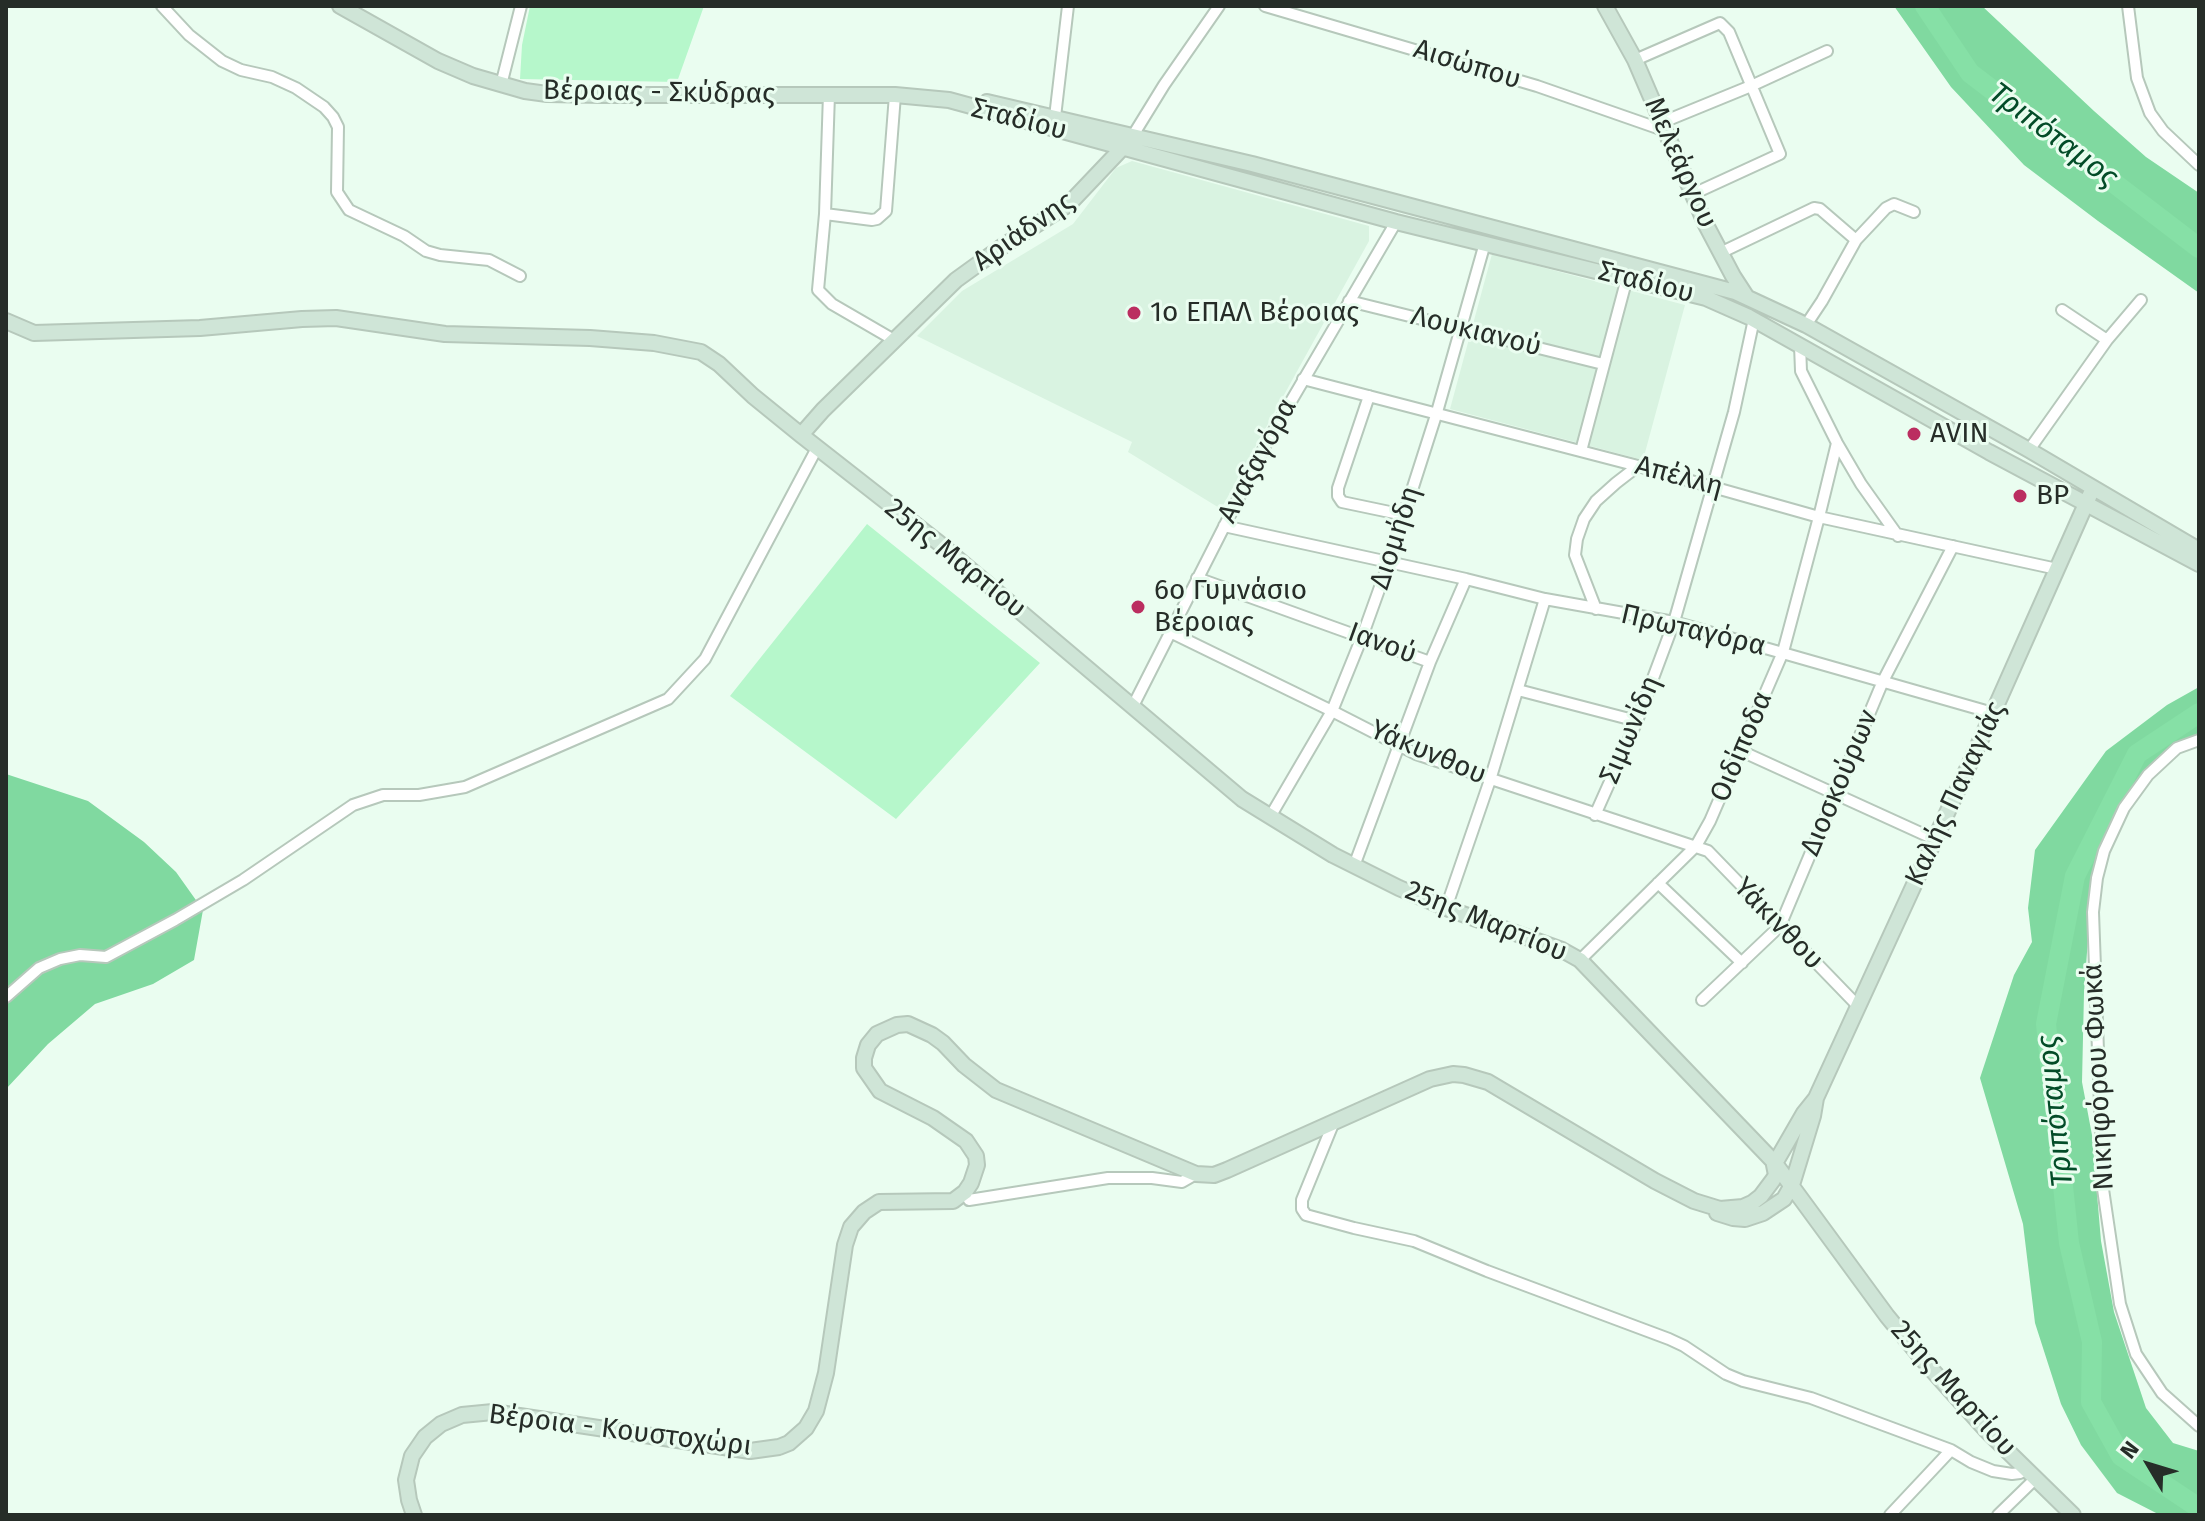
<!DOCTYPE html>
<meta charset="utf-8">
<style>
body{margin:0}
#map{position:relative;width:2205px;height:1521px;overflow:hidden;background:#eafdf0;font-family:"Fira Sans",sans-serif}
canvas{display:block}
.frame{position:absolute;inset:0;border:8px solid #262d28;pointer-events:none}
.north{position:absolute;left:2109px;top:1425px;width:80px;height:80px;-webkit-text-stroke:6px #eafdf0;paint-order:stroke;rotate:308deg;font-size:22px;font-weight:700;line-height:32px;text-align:center;color:#262d28}
.north::after{content:'';display:block;margin:auto;width:28px;height:36px;background:#262d28;clip-path:polygon(50% 0,100% 100%,50% 72%,0 100%)}
</style>
<div id="map">
<canvas width="2205" height="1521"></canvas>
<div class="frame"></div>
<div class="north">N</div>
</div>
<script>
const c = document.querySelector('canvas').getContext('2d');
c.lineJoin = 'round';
function paint(path, color) {
  c.fillStyle = color;
  c.fill(path, 'evenodd');
}
function toPath(rows) {
  const path = new Path2D();
  for (const r of rows) {
    path.moveTo(r[0], r[1]);
    for (let i = 2; i < r.length; i += 2) path.lineTo(r[i], r[i + 1]);
  }
  return path;
}
function strokePath(path, color, width, dash) {
  c.strokeStyle = color;
  c.lineWidth = width;
  c.lineCap = dash ? 'butt' : 'round';
  c.setLineDash(dash || []);
  c.stroke(path);
}
function drawText(font, color, halo, rows, align = 'center') {
  c.font = font + ' "Fira Sans",sans-serif';
  c.lineWidth = 6;
  c.setLineDash([]);
  c.textBaseline = 'middle';
  c.strokeStyle = halo;
  c.fillStyle = color;
  for (const [text, x, y, turn = 0] of rows) {
    c.save();
    c.translate(x, y);
    c.rotate((+turn || 0) * Math.PI / 180);
    c.textAlign = isNaN(turn) ? turn : align;
    if (halo) c.strokeText(text, 0, 0);
    c.fillText(text, 0, 0);
    c.restore();
  }
}
const built = toPath([
 [1132,161,1369,226,1369,241,1221,509,1128,452,1132,442,917,336,962,291,1073,224,1116,168],
 [1492,254,1685,305,1643,460,1450,409]
]);
const green = toPath([
 [530,6,704,6,677,82,520,79,522,45],
 [867,524,1040,663,896,819,730,696]
]);
const forest = toPath([
 [1894,6,1982,6,2094,111,2146,157,2199,193,2199,293,2098,221,2024,165,1951,87],
 [2199,687,2199,736,2166,759,2127,800,2092,884,2084,993,2082,1082,2092,1135,2101,1241,2114,1312,2146,1408,2173,1443,2199,1451,2199,1515,2160,1515,2117,1493,2081,1445,2061,1404,2035,1323,2023,1224,1980,1078,2014,975,2032,942,2028,908,2035,850,2106,751,2167,705],
 [6,774,88,801,144,842,176,872,203,910,194,960,153,984,95,1004,48,1044,6,1089]
]);
const river = toPath([
 [1925,6,1970,73,2199,248],
 [2199,713,2137,754,2075,876,2046,1024,2069,1243,2092,1342,2091,1402,2121,1456,2199,1508]
]);
const street = toPath([
 [162,6,189,35,222,61,241,70,272,77,296,88,324,107,333,117,338,127,337,192,349,210,404,236,426,251,440,255,489,260,520,276],
 [1265,6,1537,86,1666,131],
 [2128,6,2137,78,2150,113,2163,131,2199,165],
 [1635,60,1720,23,1729,32,1780,154,1693,194],
 [501,85,521,6],
 [829,94,825,214,818,290,832,304,894,340],
 [1055,117,1068,6],
 [1663,122,1751,86,1827,51],
 [1132,137,1164,85,1219,6],
 [825,214,872,220,877,219,886,211,895,95],
 [1720,253,1814,208,1820,209,1856,240],
 [1349,301,1603,364],
 [2062,310,2107,340],
 [1806,325,1822,301,1856,240,1872,223,1886,208,1894,204,1914,212],
 [1800,345,1801,371,1837,443,1861,484,1898,536],
 [1303,379,1638,466,1819,517,2057,569],
 [1369,396,1338,488,1338,496,1342,502,1404,515],
 [2029,450,2107,340,2141,300],
 [1581,451,1627,278],
 [1224,526,1466,579,1545,599,1674,622,1993,713],
 [1197,578,1430,662],
 [1596,609,1575,555,1577,539,1584,519,1596,501,1616,483,1638,466],
 [1170,632,1332,711,1416,754,1708,851,1857,1005],
 [1518,690,1637,721],
 [1133,706,1266,444,1396,222],
 [2199,740,2177,748,2148,775,2124,808,2104,851,2097,878,2093,912,2103,1189,2120,1304,2136,1354,2162,1393,2199,1426],
 [1741,751,1934,839],
 [1595,815,1637,721,1674,622,1734,412,1754,319],
 [1270,817,1332,711,1362,637,1389,562,1437,412,1485,243],
 [1354,866,1430,662,1466,579],
 [1658,883,1742,963],
 [1446,908,1490,780,1545,599],
 [1580,960,1696,846,1710,821,1783,652,1819,517,1837,443],
 [6,997,39,968,60,959,80,955,106,957,175,920,243,880,353,805,383,795,419,795,465,787,668,699,705,659,817,448],
 [1702,1000,1780,926,1883,681,1953,546],
 [1333,1124,1302,1200,1302,1209,1306,1215,1354,1228,1414,1241,1487,1271,1669,1339,1684,1346,1726,1374,1743,1381,1811,1398,1951,1450,1971,1462,1993,1471,2012,1474,2020,1473,2025,1470],
 [965,1192,969,1200,1108,1178,1152,1178,1182,1182,1196,1174],
 [1890,1515,1951,1450],
 [1998,1515,2035,1479]
]);
const secondary = toPath([
 [340,6,438,61,473,76,525,91,547,94,602,95,895,95,949,100,1396,222,1706,298,1749,317,1989,452,2199,564],
 [1605,6,1635,60,1705,223,1733,276,1746,296],
 [987,102,1252,164,1735,292,1806,325,2029,450,2199,550],
 [6,321,34,333,200,328,302,319,336,318,445,334,590,338,654,343,701,352,719,364,753,396,801,435,939,543,1242,799,1333,855,1399,888,1446,908,1562,950,1580,960,1774,1162,1887,1316,1924,1361,1986,1430,2073,1515],
 [801,435,823,410,956,280,1003,246,1069,204,1127,143],
 [1717,1213,1733,1218,1745,1219,1763,1213,1784,1199,1792,1185,1813,1116,1816,1098],
 [414,1515,409,1500,406,1480,412,1456,425,1437,441,1424,462,1415,493,1412,750,1451,779,1447,789,1443,806,1428,816,1411,826,1373,845,1245,851,1227,864,1212,879,1202,953,1201,965,1192,971,1183,977,1165,976,1156,966,1141,933,1118,880,1091,864,1068,864,1058,868,1045,877,1034,897,1025,908,1024,932,1035,943,1043,964,1065,996,1090,1196,1174,1214,1175,1227,1170,1430,1079,1453,1074,1464,1075,1488,1082,1655,1181,1694,1201,1720,1209,1743,1207,1752,1203,1761,1196,1773,1180,1776,1175,1774,1165,1804,1113,1816,1098,1993,713,2093,488]
]);
const markers = [
 [1134,313,8,"#bb2e60"],
 [1914,434,8,"#bb2e60"],
 [2020,496,8,"#bb2e60"],
 [1138,607,8,"#bb2e60"]
];
const streetNames = [
 ["Αισώπου",1467,65,17],
 ["Βέροιας - Σκύδρας",659,93,1],
 ["Σταδίου",1019,120,14],
 ["Μελεάργου",1680,163,66],
 ["Αριάδνης",1024,232,-35],
 ["Σταδίου",1646,283,14],
 ["Λουκιανού",1476,332,14],
 ["Αναξαγόρα",1258,461,-62],
 ["Απέλλη",1679,477,15],
 ["Διομήδη",1396,538,-72],
 ["25ης Μαρτίου",955,559,39],
 ["Πρωταγόρα",1693,631,13],
 ["Ιανού",1382,644,20],
 ["Σιμωνίδη",1631,730,-67],
 ["Οιδίποδα",1742,747,-67],
 ["Υάκυνθου",1428,753,23],
 ["Διοσκούρων",1840,783,-67],
 ["Καλής Παναγιάς",1956,794,-65],
 ["25ης Μαρτίου",1486,922,22],
 ["Υάκινθου",1778,924,46],
 ["Νικηφόρου Φωκά",2099,1077,-93],
 ["25ης Μαρτίου",1953,1389,48],
 ["Βέροια - Κουστοχώρι",620,1431,7]
];
const poiNames = [
 ["1ο ΕΠΑΛ Βέροιας",1150,313],
 ["AVIN",1930,434],
 ["BP",2036,496],
 ["6ο Γυμνάσιο",1154,591],
 ["Βέροιας",1154,623]
];
const waterNames = [
 ["Τριπόταμος",2053,136,37],
 ["Τριπόταμος",2056,1111,-96]
];
paint(built, '#d9f3e1');
paint(green, '#b6f7cb');
paint(forest, '#80d9a0');
strokePath(river, '#86e0a6', 20);
strokePath(street, '#b6c8bb', 14);
strokePath(secondary, '#b6c8bb', 18);
strokePath(street, '#fff', 10);
strokePath(secondary, '#cfe5d7', 14);
for (const [x, y, r, color] of markers) {
  const dot = new Path2D();
  dot.arc(x, y, r, 0, 2 * Math.PI);
  c.fillStyle = color;
  c.fill(dot);
  strokePath(dot, '#eafdf0', 3);
}
drawText('28px', '#262d28', '#eafdf0', streetNames);
drawText('28px', '#262d28', '#eafdf0', poiNames, 'left');
drawText('italic 30px', '#034c28', '#eafdf0', waterNames);
</script>
